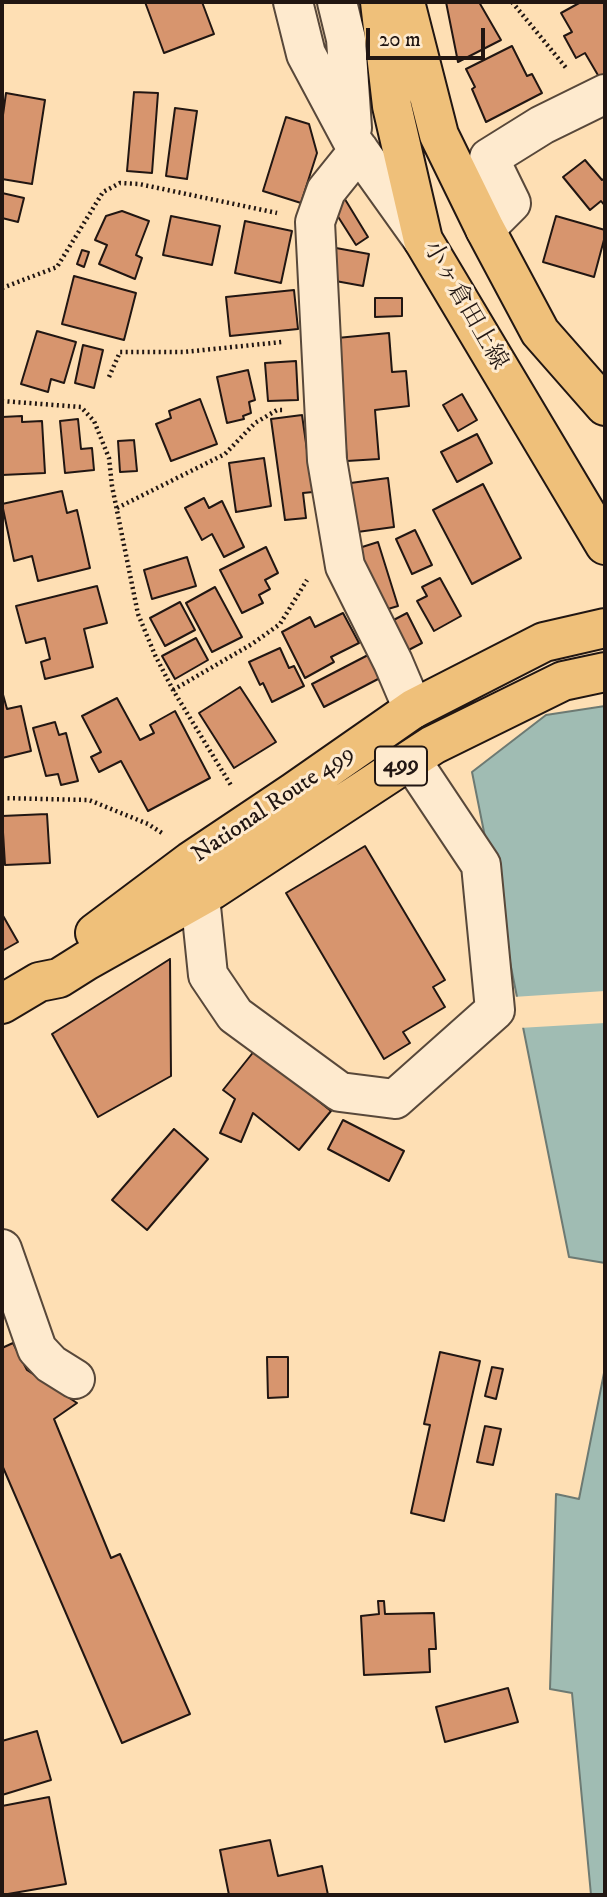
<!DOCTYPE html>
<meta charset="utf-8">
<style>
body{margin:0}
#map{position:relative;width:607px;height:1897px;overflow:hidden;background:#fedfb4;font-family:"IM FELL DW Pica",serif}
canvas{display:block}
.frame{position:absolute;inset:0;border:4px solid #211612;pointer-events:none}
.scale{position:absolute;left:366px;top:28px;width:119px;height:32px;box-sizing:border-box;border:4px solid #211612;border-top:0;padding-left:9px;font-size:21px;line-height:24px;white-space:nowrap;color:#211612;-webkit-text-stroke:5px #feeace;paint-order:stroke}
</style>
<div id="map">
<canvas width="607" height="1897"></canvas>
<div class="frame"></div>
<div class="scale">20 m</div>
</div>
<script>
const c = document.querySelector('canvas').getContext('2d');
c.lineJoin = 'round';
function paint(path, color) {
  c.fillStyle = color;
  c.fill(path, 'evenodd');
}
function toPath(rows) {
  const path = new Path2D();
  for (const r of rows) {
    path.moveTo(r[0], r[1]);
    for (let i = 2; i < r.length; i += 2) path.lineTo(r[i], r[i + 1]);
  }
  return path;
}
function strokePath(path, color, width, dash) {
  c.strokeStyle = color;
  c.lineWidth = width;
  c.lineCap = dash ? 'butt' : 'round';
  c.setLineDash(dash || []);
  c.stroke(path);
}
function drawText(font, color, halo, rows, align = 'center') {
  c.font = font + ' "IM FELL DW Pica","Noto Serif JP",serif';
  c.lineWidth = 6;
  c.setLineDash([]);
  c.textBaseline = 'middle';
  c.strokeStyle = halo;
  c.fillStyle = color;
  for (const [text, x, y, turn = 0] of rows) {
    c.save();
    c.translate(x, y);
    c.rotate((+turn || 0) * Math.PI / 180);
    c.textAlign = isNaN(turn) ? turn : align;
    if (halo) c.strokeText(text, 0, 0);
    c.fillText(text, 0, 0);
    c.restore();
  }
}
const water = toPath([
 [605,706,605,1263,569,1257,472,772,546,715,605,706],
 [605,1368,605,1895,591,1895,572,1693,550,1689,556,1494,579,1499,605,1368]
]);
const pier = toPath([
 [605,991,605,1023,519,1028,513,997]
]);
const building = toPath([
 [145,2,202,2,214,34,164,53,145,2],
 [446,2,479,2,501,40,458,62,446,2],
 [581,2,605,2,605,81,602,82,585,53,576,58,564,36,572,32,561,13,581,2],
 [512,46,527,76,532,74,542,93,486,122,472,89,475,87,466,69,512,46],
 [134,92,158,93,152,173,127,171,134,92],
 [6,93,45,100,32,184,2,179,2,122,6,93],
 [175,108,197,111,187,179,166,176,175,108],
 [286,117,309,124,317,153,301,203,263,191,286,117],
 [585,160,602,180,605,178,605,206,601,201,590,210,563,177,585,160],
 [2,193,24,198,18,222,2,218,2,193],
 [343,196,368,237,356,245,330,204,343,196],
 [122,211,149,221,136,255,142,258,135,279,99,264,107,245,95,240,106,216,122,211],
 [171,216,220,226,212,265,163,255,171,216],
 [556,216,605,230,605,236,594,277,543,262,556,216],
 [245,221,292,231,281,283,235,273,245,221],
 [336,248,369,254,363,286,330,280,336,248],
 [82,250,89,252,84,267,77,264,82,250],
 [74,276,136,293,124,340,62,324,74,276],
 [294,290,298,329,230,336,226,297,294,290],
 [375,298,402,298,402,316,375,317,375,298],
 [37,331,76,342,64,383,51,379,48,392,21,384,37,331],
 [389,333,392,372,406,371,409,406,375,410,379,459,347,461,337,338,389,333],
 [83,345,103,350,94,388,75,383,83,345],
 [296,361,298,400,268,401,265,363,296,361],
 [248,370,255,400,249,402,251,413,243,416,244,419,227,423,217,377,248,370],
 [462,394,477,420,458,431,443,405,462,394],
 [200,399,217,444,171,461,156,424,171,418,169,411,200,399],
 [302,415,313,492,303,493,306,518,285,520,271,419,302,415],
 [22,416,22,422,42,421,45,473,2,475,2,417,22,416],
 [78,419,81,449,92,448,94,470,65,473,60,421,78,419],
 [477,434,492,463,457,482,441,452,477,434],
 [134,440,137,471,120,472,118,441,134,440],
 [264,458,271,506,236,512,229,463,264,458],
 [388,478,394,527,350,533,343,484,388,478],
 [483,484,521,558,472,584,433,510,483,484],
 [62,491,67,513,77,510,90,568,38,581,32,556,14,561,2,504,62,491],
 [204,498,209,508,222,501,244,547,224,557,212,534,202,540,185,508,204,498],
 [415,530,432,565,412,574,396,539,415,530],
 [378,542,398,606,378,612,359,548,378,542],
 [266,547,278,573,265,580,270,589,259,595,263,603,242,613,220,570,266,547],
 [187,557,196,586,152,599,144,570,187,557],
 [440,578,461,616,434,631,417,601,427,596,422,587,440,578],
 [97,586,107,623,84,629,93,667,45,679,41,662,50,659,45,638,26,643,16,606,97,586],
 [215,587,242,637,212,652,186,603,215,587],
 [180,602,195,630,165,646,150,618,180,602],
 [343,613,359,643,331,657,334,662,305,678,282,632,310,617,315,627,343,613],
 [407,613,422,643,401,654,386,624,407,613],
 [196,638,208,660,175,679,162,656,196,638],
 [280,648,289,668,294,666,304,686,272,702,263,683,260,685,249,662,280,648],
 [368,655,380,678,324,707,312,684,368,655],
 [240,687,276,742,234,768,199,713,240,687],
 [2,691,7,709,21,706,31,751,2,758,2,691],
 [117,698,140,740,154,733,150,725,175,711,210,778,148,811,121,761,99,772,91,757,101,752,82,716,117,698],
 [55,722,59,735,66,733,78,781,61,785,58,774,46,776,33,728,55,722],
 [47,814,50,863,5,865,2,816,47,814],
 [365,846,445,980,433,987,445,1007,403,1032,410,1043,384,1059,286,893,365,846],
 [2,914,18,942,2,951,2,914],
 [170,959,171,1076,98,1117,52,1034,170,959],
 [255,1050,331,1111,299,1150,253,1113,241,1142,220,1133,235,1099,223,1090,255,1050],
 [343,1120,404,1151,389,1181,328,1149,343,1120],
 [174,1129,208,1159,147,1230,112,1200,174,1129],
 [13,1343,27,1370,77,1403,54,1419,111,1558,120,1554,190,1714,122,1743,2,1465,2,1348,13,1343],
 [440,1352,480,1361,444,1521,411,1513,430,1425,424,1424,440,1352],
 [267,1357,288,1357,288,1397,268,1398,267,1357],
 [492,1367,503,1369,496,1399,485,1396,492,1367],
 [485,1426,501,1429,493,1465,477,1462,485,1426],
 [378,1601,384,1601,385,1614,434,1613,436,1649,429,1649,430,1672,364,1675,361,1616,379,1614,378,1601],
 [508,1688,518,1722,445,1742,436,1707,508,1688],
 [37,1731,51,1780,2,1795,2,1741,37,1731],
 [49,1797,66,1884,2,1895,2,1806,49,1797],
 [270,1840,278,1876,322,1866,328,1895,229,1895,220,1850,270,1840]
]);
const path = toPath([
 [512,2,567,69],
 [2,288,57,267,103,192,120,183,139,184,277,213],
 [109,377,120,352,184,352,282,342],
 [2,401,81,407,94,421,109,458,112,486,138,614,155,655,173,690,232,787],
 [117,508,225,454,255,423,277,410,285,410],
 [173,690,252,644,280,624,307,580],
 [2,798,89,800,148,824,162,833]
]);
const minor = toPath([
 [293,2,306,54,353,142,423,240],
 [337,2,346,39,352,128],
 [359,150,326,191,315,222,327,460,345,566,393,662,413,709],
 [485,229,511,203,489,158,542,125,605,94],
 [200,897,208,975,235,1015,340,1092,395,1099,495,1010,481,865,411,760],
 [2,1249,37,1349,51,1364,75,1379]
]);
const major = toPath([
 [380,2,392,106,423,240,605,545],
 [405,2,439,135,485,229,540,332,605,406]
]);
const highway = toPath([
 [95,933,191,861,294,792,413,709,544,642,605,628],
 [2,1004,39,982,59,978,86,961,212,890,433,745,563,681,605,672]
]);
const shields = [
 [401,766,52]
];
const shieldNames = [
 ["499",401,766]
];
const streetNames = [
 ["小ヶ倉田上線",464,306,60],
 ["National Route 499",274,805,-34]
];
paint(water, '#a0bcb3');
strokePath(water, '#6d7a73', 2);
paint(pier, '#fedfb4');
paint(building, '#d7956e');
strokePath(building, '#211612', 2);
strokePath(minor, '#58483a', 42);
strokePath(major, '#211612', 42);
strokePath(highway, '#211612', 42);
strokePath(path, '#211612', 4.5, [2, 3.5]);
strokePath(minor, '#feeace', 38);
strokePath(major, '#efc07a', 38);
strokePath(highway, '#efc07a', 38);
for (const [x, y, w] of shields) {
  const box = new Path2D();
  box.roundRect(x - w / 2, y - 19.5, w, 39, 5);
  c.fillStyle = '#feeace';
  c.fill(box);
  strokePath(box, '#211612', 2);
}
drawText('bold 23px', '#211612', null, shieldNames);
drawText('24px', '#211612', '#feeace', streetNames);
</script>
